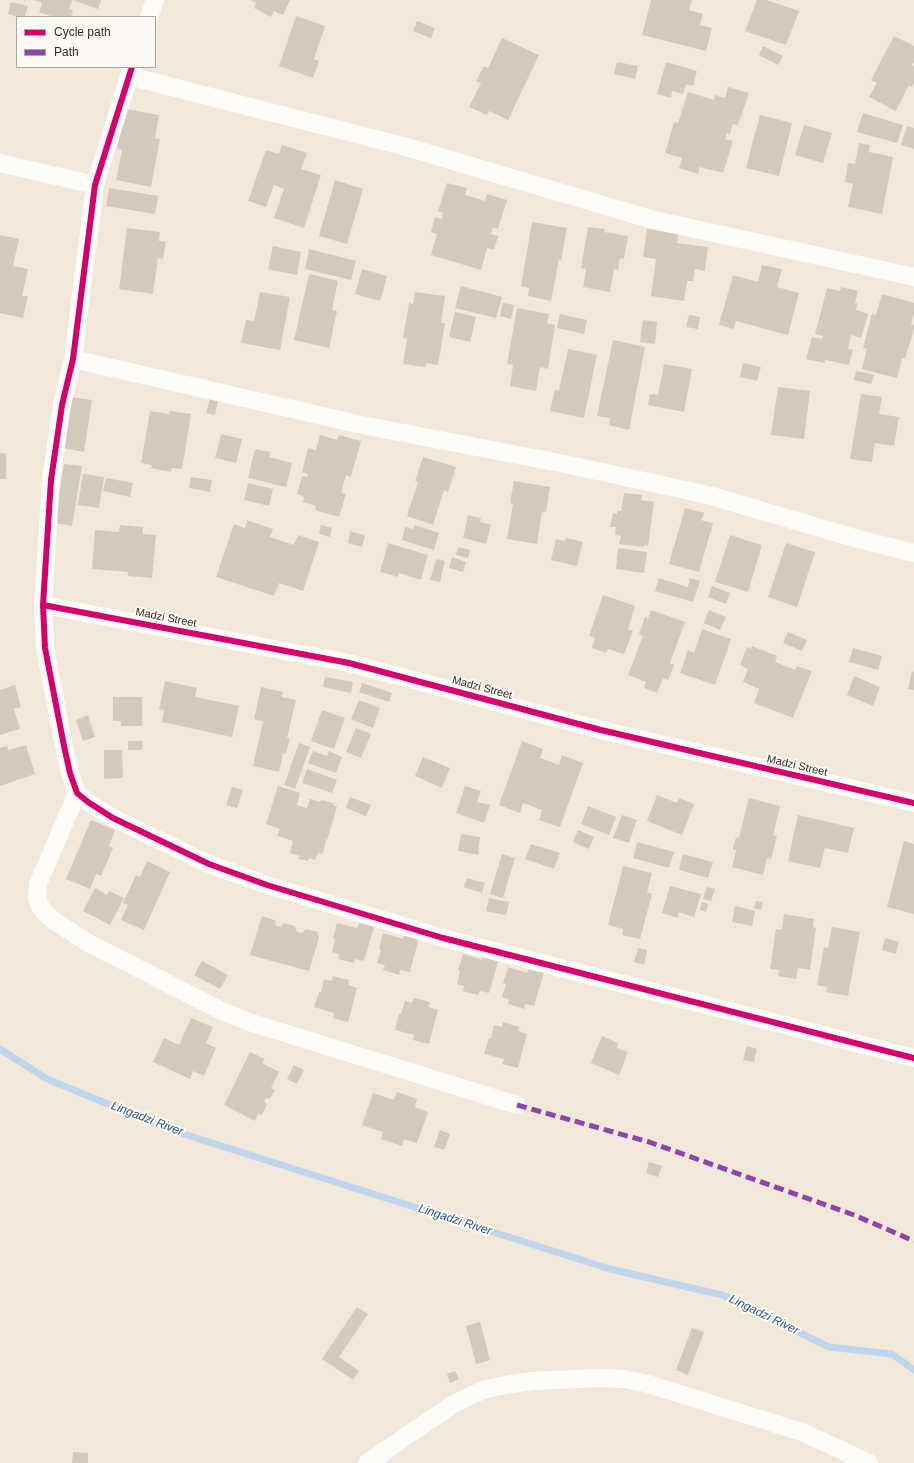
<!DOCTYPE html>
<style>
body{margin:0}
#map{position:relative;width:914px;height:1463px;overflow:hidden;background:#f2e8da;font-family:Arial,sans-serif}
canvas{display:block}
.legend{position:absolute;left:16px;top:16px;width:140px;height:52px;box-sizing:border-box;background:#fdf9f4;border:1px solid #ada7a0;margin:0;padding:5px 7px;list-style:none;font-size:12px;color:#342d23}
.legend li{display:flex;align-items:center;gap:8px;height:20px}
.legend b{width:20px;border:1px solid #ada7a0}
</style>
<div id="map">
<canvas width="914" height="1463"></canvas>
<ul class="legend">
<li><b style="height:5px;background:#d6006c"></b>Cycle path</li>
<li><b style="height:5px;background:#8e44ad"></b>Path</li>
</ul>
</div>
<script>
const c = document.querySelector('canvas').getContext('2d');
c.lineJoin = 'round';
function toPath(rows) {
  const path = new Path2D();
  for (const r of rows) {
    path.moveTo(r[0], r[1]);
    for (let i = 2; i < r.length; i += 2) path.lineTo(r[i], r[i + 1]);
  }
  return path;
}
function strokePath(path, color, width, dash) {
  c.strokeStyle = color;
  c.lineWidth = width;
  c.lineCap = dash ? 'butt' : 'round';
  c.setLineDash(dash || []);
  c.stroke(path);
}
function paint(path, color) {
  c.fillStyle = color;
  c.fill(path, 'evenodd');
}
function drawText(font, color, halo, rows, align = 'center') {
  c.font = font + ' Arial,sans-serif';
  c.lineWidth = 4;
  c.setLineDash([]);
  c.textBaseline = 'middle';
  c.strokeStyle = halo;
  c.fillStyle = color;
  for (const [text, x, y, turn = 0] of rows) {
    c.save();
    c.translate(x, y);
    c.rotate((+turn || 0) * Math.PI / 180);
    c.textAlign = isNaN(turn) ? turn : align;
    if (halo) c.strokeText(text, 0, 0);
    c.fillText(text, 0, 0);
    c.restore();
  }
}
const stream = toPath([
 [0,1049,47,1079,171,1130,610,1269,722,1295,829,1347,892,1354,914,1370]
]);
const building = toPath([
 [33,0,101,0,98,9,72,0,69,9,73,10,71,17,54,17,39,12,42,3],
 [251,0,290,0,283,15,274,11,271,17,254,8,256,3],
 [651,0,692,0,689,10,703,14,700,25,712,28,706,51,642,35],
 [757,0,767,0,799,11,786,45,745,31],
 [11,2,28,6,25,17,18,17,8,14],
 [296,16,325,26,314,59,319,61,313,78,279,66],
 [417,21,435,28,431,38,413,31],
 [894,36,914,46,914,62,912,65,914,66,914,83,912,87,909,85,896,111,869,97,877,83,871,80],
 [502,38,539,55,508,120,489,111,487,115,469,107,481,83,476,81,484,66,488,68],
 [763,46,783,56,778,65,759,55],
 [617,62,638,66,635,79,614,74],
 [666,62,697,71,693,86,686,84,683,94,672,91,671,98,657,94],
 [728,87,749,93,738,125,733,124,730,134,727,133,725,139,733,141,723,173,700,167,698,174,679,168,682,158,665,153,674,122,678,123,688,92,714,100,715,95,725,98],
 [125,109,159,115,155,138,160,139,151,187,116,180,122,150,117,149],
 [863,113,903,125,897,143,857,132],
 [760,115,792,123,779,176,746,168],
 [804,125,832,133,823,163,795,155],
 [907,126,914,128,914,149,901,145],
 [859,143,870,145,869,152,893,157,882,214,848,207,853,184,845,182,848,163,855,164],
 [282,145,307,153,301,169,321,175,304,228,274,218,284,189,274,185,266,207,248,201,266,150,279,154],
 [335,180,363,189,347,244,319,236],
 [447,183,467,188,465,195,485,201,487,194,507,200,498,229,493,227,491,234,498,236,494,250,487,248,481,270,431,255,437,234,431,232,435,217,442,219,443,213,438,211],
 [109,188,158,196,155,214,106,206],
 [532,222,567,228,561,260,559,260,551,301,528,296,529,288,521,286],
 [588,227,605,229,604,232,628,236,624,259,620,258,618,270,614,269,610,292,583,287,586,269,581,268],
 [127,228,160,232,159,241,166,242,163,259,158,258,153,294,119,289],
 [647,229,678,234,677,243,708,247,705,271,695,269,693,281,687,281,684,301,651,296,656,259,643,257],
 [0,235,19,239,13,266,28,269,22,296,28,296,23,318,0,313],
 [273,246,301,252,297,275,268,269],
 [309,249,356,261,351,280,305,269],
 [762,265,782,269,777,287,799,293,788,335,736,321,734,329,719,325,733,275,758,282],
 [362,269,387,276,380,301,355,294],
 [309,274,338,281,332,310,337,311,329,348,294,340],
 [461,286,502,297,496,318,455,308],
 [841,287,858,291,855,303,857,303,856,310,868,314,861,338,851,335,848,349,853,350,849,365,825,360,825,363,806,359,812,337,822,339,823,336,815,334,827,288,840,291],
 [260,292,290,297,280,350,241,343,246,320,254,321],
 [415,292,445,296,441,323,445,323,438,365,426,363,425,367,403,364,407,339,403,338,409,303,413,304],
 [882,294,914,303,914,313,911,324,914,325,914,328,905,359,902,358,897,378,862,369,867,349,863,348,872,314,876,315],
 [503,303,514,305,511,319,500,316],
 [517,308,549,314,547,323,555,325,548,369,540,367,536,391,510,386,513,365,507,364],
 [455,312,476,317,470,342,449,337],
 [560,314,587,320,584,334,557,328],
 [689,315,700,317,698,329,686,327],
 [643,320,657,322,655,344,640,342],
 [613,340,645,347,629,430,609,425,610,418,597,416],
 [568,349,597,355,584,418,550,411,555,390,559,391],
 [743,363,761,367,757,381,740,377],
 [664,364,692,369,684,412,648,405,650,394,658,395],
 [856,371,874,375,871,384,854,380],
 [778,387,810,391,804,439,771,435],
 [861,394,882,397,879,414,899,417,894,446,875,443,872,462,850,459],
 [211,395,219,397,215,415,206,413],
 [71,397,92,400,84,452,63,448],
 [150,411,169,414,170,411,191,414,182,469,172,468,171,472,151,468,152,465,141,463],
 [221,434,242,439,236,463,215,458],
 [320,435,337,440,339,435,361,441,351,477,346,475,341,493,346,494,339,517,315,510,316,506,303,502,304,497,297,494,302,476,307,477,308,474,302,472,308,448,316,450],
 [255,449,270,452,269,457,292,463,286,487,248,478],
 [0,453,6,454,6,479,0,479],
 [423,457,456,467,448,492,444,490,433,525,407,516,418,482,415,481],
 [64,464,82,466,72,526,54,523],
 [83,474,104,477,99,508,78,505],
 [191,477,212,480,210,492,189,488],
 [106,478,133,483,130,497,103,491],
 [514,481,550,487,546,512,542,512,537,544,507,539,513,504,510,503],
 [248,483,273,489,269,506,244,500],
 [624,493,642,495,641,500,654,502,648,546,644,545,644,547,619,544,621,536,615,535,616,527,610,527,613,513,617,514,617,511,621,511],
 [685,508,704,513,701,520,713,523,699,572,669,564],
 [468,515,481,518,480,522,491,525,486,544,463,538],
 [247,520,273,529,270,537,294,545,298,535,319,542,303,591,279,583,274,596,216,577,234,524,245,528],
 [120,525,143,527,143,534,156,535,152,578,128,576,128,572,92,569,95,530,119,532],
 [321,525,332,528,330,537,319,534],
 [415,525,439,533,434,550,402,540,405,527,413,529],
 [350,531,365,535,362,547,348,543],
 [730,535,762,545,748,592,715,582],
 [566,538,583,542,577,566,551,560,556,539,565,541],
 [388,543,428,555,421,580,399,573,398,577,380,572],
 [786,543,815,552,797,607,768,597],
 [458,547,470,550,468,558,456,555],
 [618,548,647,552,644,573,616,569],
 [452,557,466,562,463,572,449,568],
 [436,559,445,561,440,582,430,580],
 [659,578,688,587,690,578,700,581,693,602,655,591],
 [712,586,730,593,726,604,708,597],
 [603,595,635,606,628,629,633,631,624,654,608,649,606,653,592,648,595,638,589,636],
 [651,610,685,622,670,663,674,665,668,680,663,678,657,693,644,688,646,682,628,675,643,636,639,634,645,617,648,619],
 [709,610,726,617,720,630,704,623],
 [702,629,731,639,715,685,680,673,688,650,694,653],
 [788,632,807,640,802,651,783,643],
 [752,646,777,656,775,662,795,670,797,666,812,671,793,718,754,703,759,689,743,682,748,669,740,665,747,647,751,649],
 [853,648,882,656,878,670,849,662],
 [912,671,914,672,914,690,908,689],
 [854,676,880,687,873,706,847,695],
 [325,677,353,682,351,693,323,687],
 [165,681,197,688,195,697,239,706,232,737,162,722,164,710,159,709],
 [362,683,392,693,389,702,359,692],
 [15,685,21,707,14,709,20,729,0,735,0,690],
 [261,687,283,692,282,697,296,700,287,738,290,738,286,754,283,753,279,772,253,766,263,721,254,719],
 [113,697,142,697,142,726,121,726,121,721,113,721],
 [359,700,380,708,373,728,351,719],
 [322,710,345,718,334,749,311,741],
 [88,715,95,737,83,741,76,720],
 [356,728,371,734,361,758,346,752],
 [128,741,143,741,142,750,128,750],
 [522,741,543,749,540,758,559,765,562,755,583,763,560,827,539,820,542,810,523,803,520,813,499,805],
 [299,743,310,747,295,789,284,785],
 [26,745,35,774,0,786,0,748,7,746,8,750],
 [104,750,122,750,123,778,104,779],
 [313,751,327,756,329,751,342,757,336,773,308,763],
 [423,757,450,768,442,788,415,776],
 [307,769,337,780,332,793,302,783],
 [278,786,300,793,297,805,307,808,310,799,321,802,321,800,333,803,333,805,337,807,327,840,324,839,326,841,323,854,318,853,315,860,309,858,308,861,298,859,300,856,290,853,293,841,277,836,280,829,266,824],
 [465,786,481,791,477,802,490,805,484,823,456,813],
 [232,787,243,790,237,808,226,805],
 [657,795,677,803,679,798,694,804,682,835,647,821],
 [350,797,371,805,366,816,346,808],
 [749,798,780,806,773,835,777,836,771,859,767,858,763,875,732,867,736,850,733,849,736,837,739,838],
 [588,806,616,817,609,835,581,824],
 [622,815,637,820,629,843,613,838],
 [798,815,854,828,848,853,825,848,820,868,788,861],
 [91,820,115,830,109,846,113,848,101,876,96,874,90,889,66,879],
 [578,830,594,837,589,849,573,842],
 [461,834,480,837,478,855,458,851],
 [904,841,914,844,914,914,887,907],
 [637,842,674,852,669,868,633,858],
 [531,844,560,853,554,869,525,859],
 [502,854,515,858,503,898,490,894],
 [683,854,713,862,708,878,679,870],
 [147,861,170,872,144,930,121,920,128,905,123,903,136,875,140,877],
 [623,866,652,873,647,892,652,894,640,939,622,935,623,929,608,925],
 [467,878,485,883,482,893,464,887],
 [670,886,701,894,694,917,679,912,678,918,662,913],
 [707,887,715,889,711,901,703,899],
 [95,888,107,895,109,891,124,898,110,925,83,911],
 [489,898,509,902,506,915,486,911],
 [756,901,763,902,761,910,754,908],
 [702,902,708,904,706,912,700,910],
 [735,906,755,911,752,926,732,922],
 [784,914,814,919,813,927,816,928,810,970,798,968,796,979,778,976,779,970,770,969,776,929,782,930],
 [262,916,276,921,275,925,280,927,284,923,295,926,297,932,302,933,306,929,317,932,319,938,309,971,250,955],
 [337,923,357,928,359,923,374,927,364,961,355,959,354,963,338,959,339,954,332,952,335,939,333,938],
 [832,927,860,932,848,996,826,992,827,987,817,985,824,947,828,948],
 [383,933,403,939,404,934,419,938,410,972,400,970,399,975,383,970,385,965,377,963,381,950,379,949],
 [885,938,899,942,896,954,882,950],
 [638,948,647,950,644,965,634,962],
 [463,954,482,960,483,955,499,959,489,993,480,991,478,995,463,991,464,986,457,984,460,971,458,970],
 [202,961,228,975,220,989,194,975],
 [508,967,527,973,529,968,544,972,534,1006,525,1004,524,1009,508,1004,509,999,502,997,506,984,503,983],
 [333,976,349,980,348,985,357,988,348,1022,333,1018,334,1013,314,1007,319,992,321,992,324,979,332,981],
 [414,998,430,1002,428,1007,438,1010,429,1044,413,1040,414,1035,395,1030,399,1014,401,1014,405,1001,412,1003],
 [191,1018,213,1027,206,1043,216,1048,204,1076,193,1071,190,1079,153,1062,164,1038,179,1045],
 [503,1022,519,1027,518,1031,527,1034,518,1068,502,1064,504,1059,484,1054,489,1038,491,1039,494,1025,502,1027],
 [602,1036,618,1043,617,1048,628,1052,619,1075,591,1063],
 [747,1046,757,1049,754,1062,743,1060],
 [250,1052,265,1059,262,1063,279,1072,271,1088,275,1090,270,1099,266,1098,264,1102,267,1104,262,1115,258,1114,255,1121,224,1105],
 [294,1065,304,1070,297,1084,287,1079],
 [397,1092,417,1099,415,1107,428,1112,417,1143,404,1139,402,1146,381,1139,383,1132,362,1125,373,1093,394,1100],
 [440,1130,450,1134,444,1150,434,1147],
 [649,1162,662,1166,658,1177,646,1173],
 [357,1307,368,1314,339,1357,359,1371,353,1380,322,1359],
 [480,1322,490,1360,476,1364,466,1326],
 [692,1328,704,1332,688,1375,676,1370],
 [455,1371,459,1379,450,1383,447,1374],
 [73,1452,88,1453,88,1463,72,1463]
]);
const minor = toPath([
 [149,17,155,0],
 [132,67,95,185,73,359,62,405,51,480,43,605,45,648,64,746,70,773,77,793,88,802,113,818,209,864,267,885,443,938,914,1058],
 [129,76,403,146,650,219,914,277],
 [0,163,95,185],
 [73,359,362,425,565,464,708,495,851,537,914,553],
 [43,605,349,663,601,730,914,803],
 [77,793,38,884,37,898,42,910,54,921,90,944,220,1010,249,1022,517,1105],
 [367,1463,452,1405,483,1390,505,1385,532,1381,599,1378,623,1379,645,1383,802,1432,869,1463]
]);
const quiet = toPath([
 [517,1105,649,1142,854,1215,914,1241]
]);
const cycleway = toPath([
 [132,67,95,185,73,359,62,405,51,480,43,605,45,648,64,746,70,773,77,793,88,802,113,818,209,864,267,885,443,938,914,1058],
 [43,605,349,663,601,730,914,803]
]);
const streetNames = [
 ["Madzi Street",166,618,11],
 ["Madzi Street",482,688,15],
 ["Madzi Street",797,766,13]
];
const waterNames = [
 ["Lingadzi River",147,1119,21],
 ["Lingadzi River",455,1220,18],
 ["Lingadzi River",764,1315,26]
];
strokePath(stream, '#c1d6ed', 7);
paint(building, '#d4cabb');
strokePath(minor, '#fdfcf9', 18);
strokePath(quiet, '#8e44ad', 5, [10, 5]);
strokePath(cycleway, '#d6006c', 6);
drawText('11px', '#342d23', '#fdf9f4', streetNames);
drawText('italic 12px', '#29598a', '#fdf9f4', waterNames);
</script>
